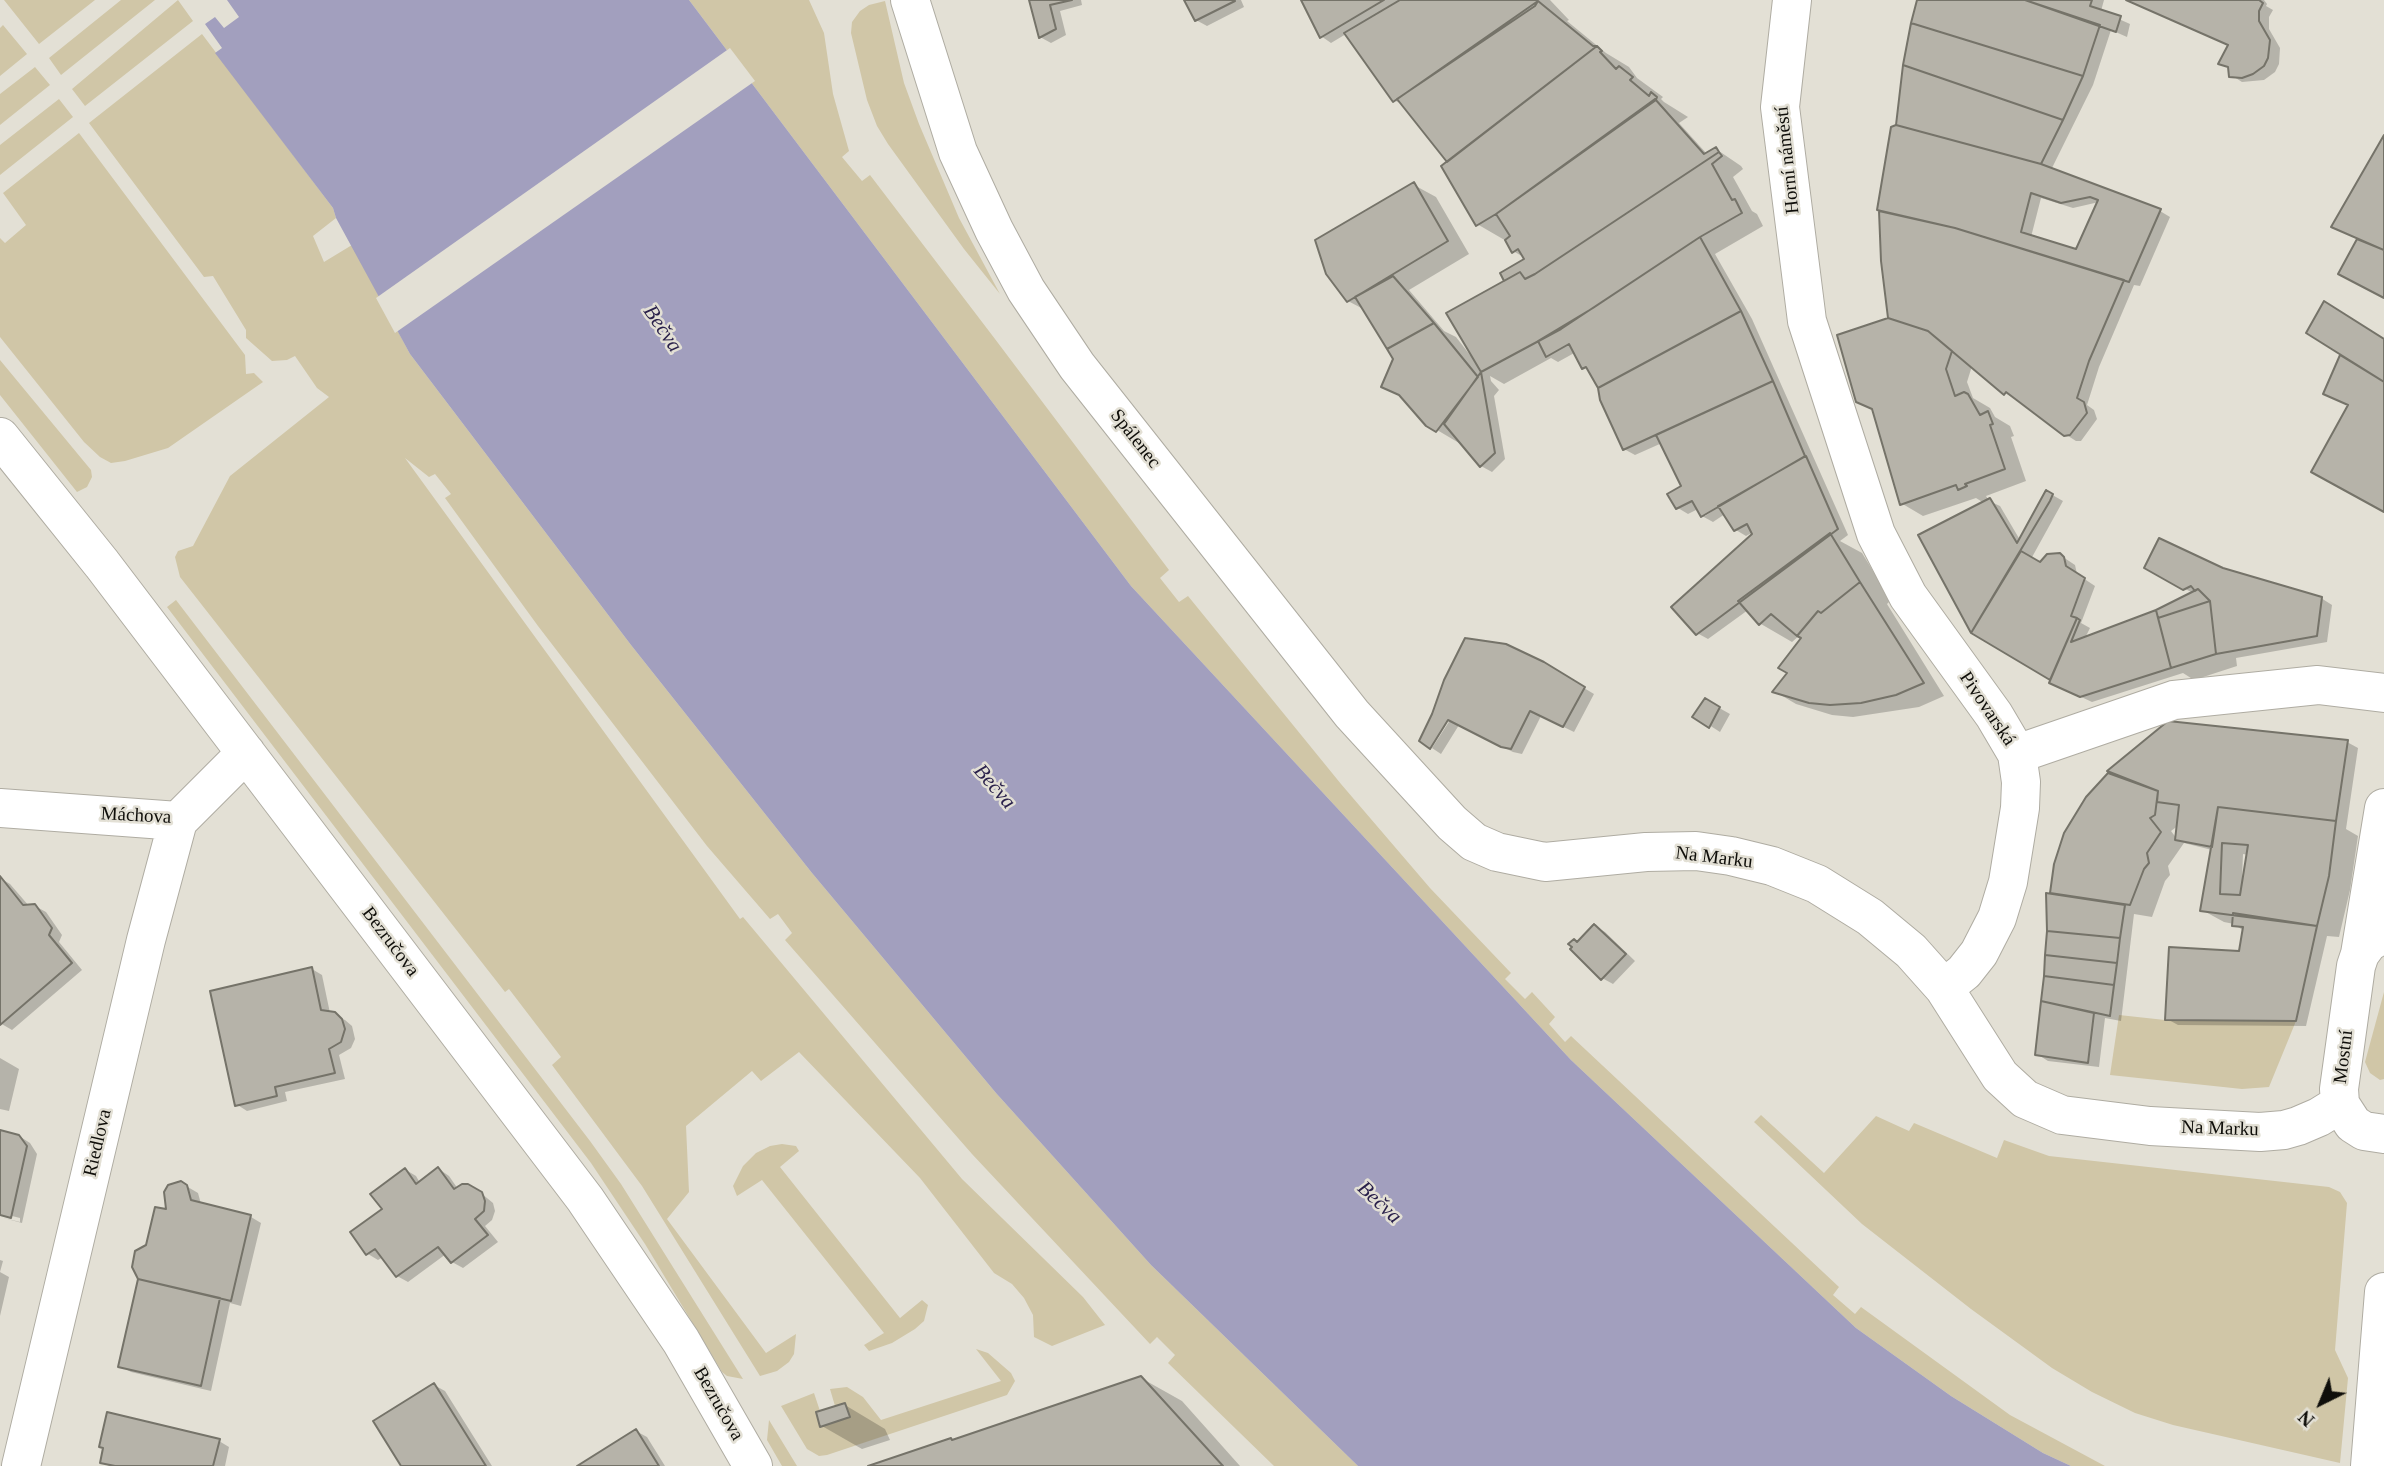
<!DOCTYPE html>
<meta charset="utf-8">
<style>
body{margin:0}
#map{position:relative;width:2384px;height:1466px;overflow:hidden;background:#e3e0d5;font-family:"Times New Roman",serif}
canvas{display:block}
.north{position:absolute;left:2286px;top:1368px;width:70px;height:70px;-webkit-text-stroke:5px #e3e0d5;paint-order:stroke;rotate:223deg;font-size:19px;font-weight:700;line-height:28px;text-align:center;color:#0f0e0a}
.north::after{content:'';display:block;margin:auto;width:24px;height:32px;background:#0f0e0a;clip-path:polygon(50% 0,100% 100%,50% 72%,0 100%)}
</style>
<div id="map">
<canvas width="2384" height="1466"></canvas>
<div class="north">N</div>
</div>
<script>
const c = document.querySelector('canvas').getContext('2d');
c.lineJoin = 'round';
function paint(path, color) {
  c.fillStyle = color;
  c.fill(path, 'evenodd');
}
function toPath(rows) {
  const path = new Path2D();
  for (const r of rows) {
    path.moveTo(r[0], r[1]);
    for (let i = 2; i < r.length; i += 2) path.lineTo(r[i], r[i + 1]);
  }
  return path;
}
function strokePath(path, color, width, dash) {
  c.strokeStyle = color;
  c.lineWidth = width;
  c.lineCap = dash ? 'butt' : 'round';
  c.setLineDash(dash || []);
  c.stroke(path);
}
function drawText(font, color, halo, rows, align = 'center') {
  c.font = font + ' "Times New Roman",serif';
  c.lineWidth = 5;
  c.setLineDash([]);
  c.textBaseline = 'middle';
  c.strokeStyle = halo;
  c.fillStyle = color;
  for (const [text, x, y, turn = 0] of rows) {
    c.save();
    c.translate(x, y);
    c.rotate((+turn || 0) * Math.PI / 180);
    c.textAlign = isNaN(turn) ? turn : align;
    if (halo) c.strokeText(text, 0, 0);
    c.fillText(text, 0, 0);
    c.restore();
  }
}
const green = toPath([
 [4,0,95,0,39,44],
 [121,0,155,0,61,75,49,58],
 [178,0,193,21,85,106,72,89],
 [689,0,809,0,824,33,833,94,849,151,842,157,862,181,870,175,995,339,1169,570,1160,578,1179,602,1188,596,1341,784,1430,888,1511,973,1505,979,1525,999,1532,992,1555,1017,1549,1024,1565,1042,1571,1036,1839,1287,1833,1295,1855,1314,1861,1307,2010,1415,2105,1466,2071,1466,2043,1453,1951,1396,1856,1328,1571,1060,1131,586],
 [885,1,904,83,919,124,959,218,1000,294,964,249,888,144,877,126,867,100,851,33,852,22,860,11,869,5],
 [3,25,27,54,0,76,0,28],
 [202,34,333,208,336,218,313,236,324,262,352,245,410,354,631,645,812,873,996,1093,1151,1265,1358,1466,1274,1466,1168,1363,1175,1355,1157,1337,1150,1344,972,1154,785,940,792,933,778,914,770,919,707,846,538,626,445,498,451,494,435,474,429,477,405,458,740,919,743,917,962,1179,1083,1297,1105,1325,1052,1346,1034,1337,1033,1315,1024,1298,1012,1284,994,1273,920,1178,799,1052,761,1081,752,1071,686,1126,689,1192,667,1219,766,1353,796,1334,794,1354,789,1362,777,1371,760,1376,642,1186,552,1065,561,1057,509,989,505,992,180,577,175,557,178,551,193,546,230,476,329,397,317,388,295,356,287,360,272,361,246,338,246,330,213,276,204,277,89,123],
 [35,67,50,85,0,125,0,94],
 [59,99,73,117,0,175,0,145],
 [79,133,245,355,246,374,254,373,263,382,168,448,125,461,111,463,100,457,84,442,0,337,0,238,5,243,26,225,3,193],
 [0,360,91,470,92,477,87,487,77,492,0,395],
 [176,600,590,1141,621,1184,743,1379,727,1376,722,1372,645,1244,591,1163,167,607],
 [2384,992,2384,1079,2380,1080,2370,1073,2365,1062],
 [2119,1015,2165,1020,2296,1021,2269,1087,2242,1089,2110,1075],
 [1761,1115,1824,1173,1876,1116,1909,1131,1914,1123,1997,1158,2004,1140,2049,1156,2329,1187,2340,1192,2347,1203,2335,1350,2348,1378,2340,1463,2173,1425,2135,1413,2092,1392,2052,1368,1971,1309,1862,1224,1754,1122],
 [782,1144,796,1146,799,1151,780,1167,900,1318,922,1300,928,1305,924,1321,915,1329,892,1343,869,1351,864,1345,884,1333,762,1180,737,1196,733,1186,743,1166,756,1153,770,1146],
 [976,1349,988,1353,1011,1373,1015,1381,1007,1395,827,1455,819,1456,807,1449,781,1406,814,1393,820,1411,816,1413,821,1427,850,1417,845,1403,835,1406,830,1389,847,1387,863,1397,881,1420,1001,1381],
 [769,1420,797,1466,782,1466,767,1440]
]);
const water = toPath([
 [227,0,689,0,1131,586,1571,1060,1856,1328,1951,1396,2043,1453,2071,1466,1358,1466,1151,1265,996,1093,812,873,631,645,410,354,336,218,333,208,215,53,222,48,205,24,215,17,224,28,239,17]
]);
const pier = toPath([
 [730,48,755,81,395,333,376,298]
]);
const shadow = toPath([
 [1031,0,1081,0,1082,5,1060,11,1066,35,1051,43,1040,37],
 [1186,0,1241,0,1244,7,1207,26,1196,20],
 [1303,0,1550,0,1569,20,1567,21,1606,53,1629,67,1637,78,1663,97,1661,99,1664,102,1688,117,1679,123,1707,154,1716,149,1741,166,1743,169,1733,177,1752,211,1757,214,1763,226,1715,254,1752,319,1848,535,1840,541,1862,553,1891,600,1887,604,1944,696,1919,707,1853,717,1832,715,1796,704,1774,691,1790,672,1804,638,1800,635,1792,642,1761,624,1748,610,1708,639,1697,633,1757,530,1746,536,1736,530,1725,514,1713,522,1702,516,1698,509,1688,514,1678,508,1684,486,1662,443,1635,455,1624,449,1600,388,1590,371,1584,367,1576,352,1558,362,1551,358,1504,384,1490,376,1491,381,1499,390,1494,396,1505,459,1492,472,1481,466,1461,441,1459,443,1427,424,1395,359,1365,310,1348,301,1414,185,1436,197,1469,254,1409,290,1444,331,1456,337,1470,355,1508,281,1527,259,1513,251,1508,242,1477,224,1449,161,1405,106,1394,100,1346,34,1331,43,1321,36],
 [1726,502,1705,516,1705,512],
 [1919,0,2104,0,2101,11,2130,24,2127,37,2111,30,2093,85,2051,170,2160,211,2170,217,2140,286,2134,285,2099,367,2087,405,2094,410,2097,419,2081,441,2076,441,2065,434,2017,397,2015,399,2005,393,1972,366,1967,382,1973,398,1990,408,1995,417,2010,426,2014,436,2011,437,2026,481,1986,496,1989,501,2000,506,2020,540,2047,492,2063,501,2031,559,2040,564,2060,555,2075,565,2077,574,2095,586,2081,623,2090,628,2085,638,2157,611,2193,593,2146,568,2223,570,2321,598,2332,605,2327,642,2236,658,2237,666,2194,680,2183,673,2092,702,2062,688,2051,679,1972,632,1920,536,1984,503,1976,498,1923,516,1901,503,1891,318,1882,261,1881,210],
 [2041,198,2073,208,2099,202,2077,251,2031,237],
 [2127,0,2264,0,2267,4,2266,6,2273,10,2269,17,2269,29,2280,48,2279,64,2275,72,2264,80,2242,82,2231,75,2230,69,2220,63,2229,45],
 [1544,664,1594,694,1574,732,1541,716,1522,754,1513,752,1459,725,1441,754,1432,748,1454,714,1434,715],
 [1705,700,1730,714,1720,732,1695,716],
 [2347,742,2358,748,2346,829,2358,836,2350,890,2339,937,2327,936,2306,1026,2178,1025,2167,1019,2241,953,2244,931,2234,924,2224,922,2202,910,2212,850,2184,843,2168,866,2170,875,2165,881,2152,917,2134,914,2121,1021,2105,1018,2099,1067,2048,1061,2037,1054,2048,931,2061,897,2052,892,2122,780,2123,778,2110,771],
 [2179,825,2177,839,2171,831],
 [2243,854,2249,855,2245,880,2242,879],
 [0,878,10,884,29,906,35,906,46,912,62,935,59,942,82,970,12,1030,0,1023],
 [1595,926,1605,932,1635,961,1613,984,1602,978,1578,943],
 [312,969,322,975,330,1013,345,1020,352,1026,355,1039,351,1048,339,1055,345,1079,285,1092,287,1101,247,1111,236,1104],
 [0,1058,19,1069,9,1111,0,1109],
 [0,1132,19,1136,30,1143,37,1154,22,1223,0,1217,20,1222,20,1218,0,1213],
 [439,1169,449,1176,458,1189,476,1189,493,1203,495,1211,492,1220,485,1226,498,1242,463,1268,452,1262,446,1254,408,1282,397,1276,383,1257,378,1260,368,1254,352,1232,384,1210,406,1170,416,1176,420,1183],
 [181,1183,198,1193,201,1204,251,1217,261,1223,241,1306,230,1303,211,1391,131,1372,120,1366,148,1246],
 [0,1260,3,1261,0,1272,9,1277,0,1316],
 [1141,1378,1182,1401,1240,1466,874,1466],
 [434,1385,445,1391,492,1466,403,1466],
 [845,1405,885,1429,890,1440,862,1449,822,1426],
 [636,1431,647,1437,665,1466,580,1466],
 [219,1441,229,1447,225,1466,109,1466,102,1462]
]);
const building = toPath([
 [1029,0,1072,0,1050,5,1056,29,1039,38,1029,0],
 [1184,0,1234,0,1235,1,1195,21,1184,0],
 [1301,0,1384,0,1320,38,1301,0],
 [1400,0,1537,0,1538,1,1393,102,1344,33,1400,0],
 [1917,0,2025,0,2100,25,2083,76,1911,23,1917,0],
 [2025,0,2092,0,2090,6,2121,16,2116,32,2025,0],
 [2126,0,2259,0,2263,3,2259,11,2259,21,2270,40,2268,58,2264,66,2253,74,2242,78,2229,77,2228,67,2218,64,2228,45,2126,0],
 [1538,1,1593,46,1597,46,1447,162,1397,99,1535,6,1538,1],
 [1911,23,2083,76,2063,120,1903,65,1911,23],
 [1597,46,1602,51,1600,52,1616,69,1619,66,1633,77,1630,80,1649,96,1651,92,1657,97,1656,100,1496,214,1476,226,1441,166,1597,46],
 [1903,65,2063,120,2041,164,1896,125,1903,65],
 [1655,99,1704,154,1716,147,1719,152,1535,274,1525,279,1520,272,1504,281,1500,273,1524,259,1518,249,1512,253,1505,240,1510,236,1496,214,1655,99],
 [1896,125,2041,164,2161,209,2129,282,1955,228,1877,210,1891,127,1896,125],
 [2031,193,2061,203,2090,197,2098,200,2076,249,2021,232,2031,193],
 [2384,135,2384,250,2331,227,2384,135],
 [1719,152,1722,156,1712,164,1732,200,1735,199,1742,213,1700,237,1561,329,1481,372,1446,313,1520,272,1525,279,1535,274,1719,152],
 [1414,182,1448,241,1347,302,1326,274,1315,240,1414,182],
 [1879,211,1955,228,2124,280,2089,361,2077,398,2084,402,2087,413,2070,435,2064,436,2006,392,2004,395,1928,331,1888,318,1881,261,1879,211],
 [1700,237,1741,311,1598,388,1586,367,1582,369,1569,344,1546,357,1538,341,1593,308,1700,237],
 [2357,239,2384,250,2384,298,2338,274,2357,239],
 [1393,276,1434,323,1387,349,1355,297,1393,276],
 [2324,301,2384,339,2384,382,2306,333,2324,301],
 [1741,311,1773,381,1623,450,1600,400,1598,388,1741,311],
 [1888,318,1928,331,1952,351,1946,369,1955,396,1964,392,1968,394,1980,415,1988,411,1993,424,1990,425,2005,469,1965,484,1967,486,1958,490,1956,485,1900,505,1872,409,1856,402,1837,335,1888,318],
 [1434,323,1478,377,1436,432,1426,426,1399,395,1381,387,1393,359,1387,349,1434,323],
 [2340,355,2384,382,2384,512,2311,472,2348,405,2323,394,2340,355],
 [1481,372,1495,453,1480,467,1444,424,1481,372],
 [1773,381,1805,456,1701,517,1692,501,1676,509,1667,494,1681,486,1656,435,1773,381],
 [1806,456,1838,529,1696,635,1671,607,1752,534,1747,524,1734,531,1718,506,1806,456],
 [2046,490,2053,494,2050,501,1971,633,1918,535,1990,498,2017,543,2046,490],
 [1830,533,1860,582,1821,613,1818,611,1797,636,1771,614,1759,625,1738,601,1830,533],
 [2159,538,2223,568,2322,597,2317,636,2216,654,2210,601,2198,589,2195,591,2191,586,2183,590,2144,568,2159,538],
 [2021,551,2040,562,2047,554,2060,553,2064,557,2066,566,2085,578,2071,616,2077,618,2050,680,1971,633,2021,551],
 [1860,582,1924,683,1896,695,1861,703,1830,705,1809,703,1772,692,1787,673,1778,668,1801,638,1797,636,1818,611,1821,613,1860,582],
 [2198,589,2210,601,2158,618,2156,610,2198,589],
 [2210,601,2216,654,2171,668,2158,618,2210,601],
 [2156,610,2171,668,2080,697,2049,683,2077,618,2080,620,2071,642,2156,610],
 [1465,638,1506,644,1544,662,1585,687,1563,727,1530,711,1511,749,1501,747,1448,720,1430,749,1419,741,1432,714,1444,680,1465,638],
 [1705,698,1720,707,1709,728,1692,717,1705,698],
 [2168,721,2348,740,2336,821,2218,807,2212,847,2175,840,2179,805,2157,802,2158,791,2107,771,2168,721],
 [2108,773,2158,791,2155,815,2150,818,2161,832,2147,853,2149,863,2144,869,2130,905,2050,893,2054,864,2064,833,2086,797,2108,773],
 [2218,807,2336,821,2329,876,2317,926,2200,911,2218,807],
 [2222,843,2248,845,2240,895,2220,894,2222,843],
 [0,876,23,905,35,904,52,928,49,935,72,963,0,1025,0,876],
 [2046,893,2125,905,2120,938,2047,931,2046,893],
 [2233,913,2317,926,2296,1021,2165,1020,2169,947,2239,951,2243,927,2232,926,2233,913],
 [1594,924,1626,954,1601,980,1570,949,1572,947,1568,944,1574,939,1577,942,1594,924],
 [2047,931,2120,938,2117,963,2045,955,2047,931],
 [2045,955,2117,963,2114,985,2044,976,2045,955],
 [312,967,321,1010,335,1012,342,1019,345,1029,341,1042,329,1049,335,1073,275,1087,277,1096,235,1106,210,991,312,967],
 [2044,976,2114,985,2110,1016,2041,1001,2044,976],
 [2041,1001,2094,1013,2088,1063,2035,1055,2041,1001],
 [0,1130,19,1135,27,1146,11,1218,0,1215,0,1130],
 [438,1167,454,1189,462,1184,468,1184,482,1192,485,1201,484,1211,475,1219,488,1235,451,1263,438,1247,396,1277,375,1249,366,1255,350,1232,382,1209,370,1194,405,1168,416,1184,438,1167],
 [181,1181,187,1185,191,1200,251,1215,231,1301,138,1279,132,1267,135,1251,146,1245,155,1207,166,1209,164,1192,168,1185,181,1181],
 [138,1279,220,1298,201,1386,118,1367,138,1279],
 [1141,1376,1223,1466,868,1466,951,1438,952,1440,1141,1376],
 [434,1383,486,1466,401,1466,373,1421,434,1383],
 [845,1403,850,1417,820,1427,816,1412,845,1403],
 [107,1412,220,1439,213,1466,115,1466,100,1463,103,1448,99,1447,107,1412],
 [636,1429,659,1466,577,1466,636,1429]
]);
const street = toPath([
 [910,0,958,152,994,230,1026,290,1077,366,1352,714,1452,823,1474,842,1497,852,1545,862,1646,852,1696,851,1731,856,1772,866,1817,884,1870,917,1911,951,1944,988,2000,1076,2025,1099,2062,1115,2150,1126,2260,1132,2284,1130,2298,1126,2319,1117,2340,1104],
 [1792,0,1780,107,1807,321,1876,534,1908,596,1994,715,2017,754,2021,782,2020,808,2008,882,1997,918,1979,953,1964,972,1944,988],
 [0,437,102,564,585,1199,681,1341,753,1466],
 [2017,754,2174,700,2318,685,2384,693],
 [0,808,178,821,246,753],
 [2384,933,2368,943,2360,954,2356,966,2339,1089,2340,1104,2353,1124,2364,1131,2384,1134],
 [2360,954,2384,808],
 [21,1466,146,940,178,821],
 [2370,1466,2384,1292]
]);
const streetNames = [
 ["Horní náměstí",1788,160,-96],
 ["Spálenec",1135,439,52],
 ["Pivovarská",1987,709,56],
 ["Máchova",136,816,3],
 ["Na Marku",1714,858,7],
 ["Bezručova",390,942,53],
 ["Mostní",2344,1057,-83],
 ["Na Marku",2220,1129,2],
 ["Riedlova",98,1143,-77],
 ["Bezručova",718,1404,60]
];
const waterNames = [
 ["Bečva",662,329,56],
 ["Bečva",994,787,49],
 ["Bečva",1379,1203,43]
];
paint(green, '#d0c6a7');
paint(water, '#a29fbe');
paint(pier, '#e3e0d5');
paint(shadow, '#0003');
paint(building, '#b6b3a9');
strokePath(building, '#757369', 2);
strokePath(street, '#afaca2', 40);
strokePath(street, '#fff', 38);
drawText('19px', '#0f0e0a', '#e3e0d5', streetNames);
drawText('italic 21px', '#2a214b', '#e3e0d5', waterNames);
</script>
